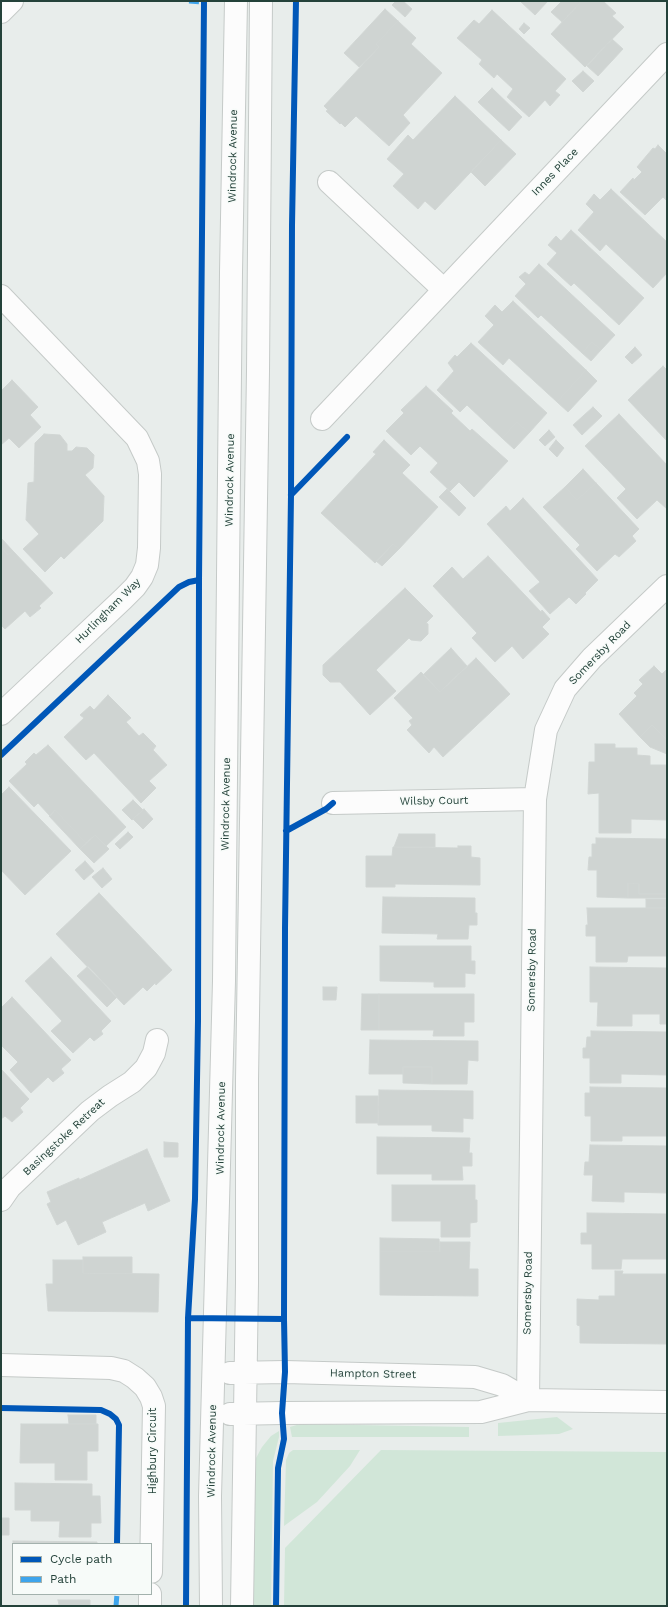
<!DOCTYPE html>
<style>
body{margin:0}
#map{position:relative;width:668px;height:1607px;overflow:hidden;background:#e8edeb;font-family:"Work Sans",sans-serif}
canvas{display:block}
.frame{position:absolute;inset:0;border:2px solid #24423a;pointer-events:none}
.legend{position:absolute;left:12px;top:1543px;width:140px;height:52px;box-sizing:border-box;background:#f7fbf9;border:1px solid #a3b1ad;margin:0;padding:5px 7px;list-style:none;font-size:12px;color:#24423a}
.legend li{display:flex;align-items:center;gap:8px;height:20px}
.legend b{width:20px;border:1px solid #a3b1ad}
</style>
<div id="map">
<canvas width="668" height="1607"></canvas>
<div class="frame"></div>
<ul class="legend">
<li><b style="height:5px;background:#0057b8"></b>Cycle path</li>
<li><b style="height:5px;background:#3ea4ec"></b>Path</li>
</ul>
</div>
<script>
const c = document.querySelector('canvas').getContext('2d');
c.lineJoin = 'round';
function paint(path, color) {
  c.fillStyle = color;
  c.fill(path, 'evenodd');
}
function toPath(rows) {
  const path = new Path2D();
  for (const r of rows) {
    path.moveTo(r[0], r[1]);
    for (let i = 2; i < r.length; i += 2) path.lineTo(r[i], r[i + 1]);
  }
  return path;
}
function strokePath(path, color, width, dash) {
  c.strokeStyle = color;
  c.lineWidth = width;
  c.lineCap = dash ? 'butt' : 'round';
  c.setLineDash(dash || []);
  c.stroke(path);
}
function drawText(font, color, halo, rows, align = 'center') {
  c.font = font + ' "Work Sans",sans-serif';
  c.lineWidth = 3;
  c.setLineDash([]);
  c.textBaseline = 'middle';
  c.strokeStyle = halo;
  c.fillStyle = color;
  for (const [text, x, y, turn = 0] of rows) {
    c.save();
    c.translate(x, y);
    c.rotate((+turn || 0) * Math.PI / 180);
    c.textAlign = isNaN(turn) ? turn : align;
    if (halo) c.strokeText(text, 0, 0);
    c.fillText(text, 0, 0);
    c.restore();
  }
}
const green = toPath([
 [557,1417,573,1429,559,1434,498,1436,498,1423],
 [300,1424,469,1427,469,1437,292,1437,290,1427],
 [279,1431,279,1437,273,1461,271,1606,251,1606,253,1470,256,1458,262,1447,271,1436],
 [293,1450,360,1450,350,1466,317,1502,284,1526,286,1460,289,1453],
 [381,1450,667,1452,667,1606,284,1606,285,1548]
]);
const building = toPath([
 [396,1,403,1,412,9,405,17,392,5,396,1],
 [520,1,548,1,535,15,520,1],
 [562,1,581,2,562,22,551,12,562,1],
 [580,1,603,1,616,13,612,16,624,27,585,67,551,34,581,2,580,1],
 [385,9,398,21,376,44,379,47,359,67,344,53,385,9],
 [492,10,566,79,555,91,560,95,550,106,545,100,529,117,507,97,513,89,497,74,494,78,479,64,482,60,457,38,474,20,479,24,492,10],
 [398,21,416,38,411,44,442,73,403,115,410,123,389,146,356,116,345,127,341,123,340,124,326,111,328,110,324,106,379,47,376,44,398,21],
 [524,23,530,28,524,34,519,29,524,23],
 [612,39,623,49,598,76,587,66,612,39],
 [583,71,594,81,583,92,572,81,583,71],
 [492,88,522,117,509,131,478,102,492,88],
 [455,96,501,140,435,210,425,201,418,209,393,186,404,174,387,159,408,135,413,140,455,96],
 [501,140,516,154,485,186,471,172,501,140],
 [658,145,667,154,667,201,663,197,645,215,620,192,633,178,634,180,642,172,637,167,653,148,655,149,658,145],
 [611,189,667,242,667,273,653,288,606,244,600,251,578,230,594,212,586,204,594,194,600,200,611,189],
 [571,230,644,298,619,325,574,283,571,286,547,264,557,253,548,245,556,236,561,241,571,230],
 [539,264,615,335,601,350,592,342,582,353,541,315,538,318,515,296,526,284,519,277,525,272,529,275,539,264],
 [513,301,586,370,557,402,509,358,503,365,478,342,494,325,485,316,495,305,502,312,513,301],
 [592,342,601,350,591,361,582,353,592,342],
 [471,343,547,413,529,433,517,422,502,438,467,405,460,412,437,390,454,371,448,363,455,355,457,357,471,343],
 [635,347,642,355,632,364,625,357,635,347],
 [663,366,667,370,667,441,628,400,663,366],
 [586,370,597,381,568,412,557,402,586,370],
 [12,380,38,407,30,415,41,427,19,448,9,438,1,445,1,391,12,380],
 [426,386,453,411,451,413,470,431,472,429,508,461,474,497,459,482,450,491,430,472,438,463,420,446,411,455,386,431,404,413,401,410,426,386],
 [593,407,602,416,582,435,573,425,593,407],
 [619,414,667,465,667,509,657,500,637,519,617,498,626,489,585,446,619,414],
 [517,422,529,433,514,449,502,438,517,422],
 [549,430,555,437,545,446,539,440,549,430],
 [44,434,60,435,67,444,67,451,72,451,76,447,87,448,94,455,93,468,85,475,104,496,103,521,64,559,61,556,45,572,23,549,39,534,26,520,28,483,34,482,35,443,44,434],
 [384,440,410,465,402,473,438,507,399,549,393,544,375,563,321,513,376,454,373,452,384,440],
 [556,440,564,448,557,457,549,449,556,440],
 [583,469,596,483,577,500,565,487,583,469],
 [596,483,639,529,632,536,636,541,619,557,615,554,597,571,576,549,580,545,543,507,565,487,577,500,596,483],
 [447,489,466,508,459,516,439,497,447,489],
 [523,498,598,580,585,593,586,594,576,604,569,597,550,614,529,591,540,582,487,524,506,506,510,511,523,498],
 [1,538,13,551,8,555,1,547,1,538],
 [393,544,399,549,382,566,376,561,393,544],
 [1,547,8,555,13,551,53,593,39,606,41,608,30,617,25,611,5,629,1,625,1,547],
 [488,556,541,612,542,610,550,619,542,627,549,634,523,659,512,646,495,662,472,638,477,633,433,586,452,567,463,579,488,556],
 [405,588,433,616,426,623,428,624,428,634,421,641,411,640,409,638,376,670,396,691,370,715,340,682,330,682,323,675,323,665,405,588],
 [451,648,467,666,440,692,423,675,451,648],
 [476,658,510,694,443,757,434,747,429,753,407,730,412,725,409,721,413,718,394,698,421,672,440,692,476,658],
 [654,666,662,674,667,669,667,740,652,725,640,737,619,714,637,696,634,693,643,684,639,680,654,666],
 [108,695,131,718,126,722,139,736,143,733,156,746,153,750,167,765,149,781,156,788,141,803,94,753,86,760,64,737,84,718,80,715,90,706,94,710,108,695],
 [652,725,667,740,667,754,650,747,640,737,652,725],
 [595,744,615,744,615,748,637,748,637,755,650,756,650,765,667,765,667,820,631,819,631,833,599,833,599,793,588,794,589,762,595,762,595,744],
 [48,745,126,827,106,846,95,835,86,843,55,810,50,816,38,803,34,807,9,781,27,764,25,762,34,753,36,755,48,745],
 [9,787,71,851,25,895,1,870,1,795,9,787],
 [133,800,143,810,132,820,122,810,133,800],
 [144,809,153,819,143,829,133,819,144,809],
 [55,810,86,843,80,849,49,816,55,810],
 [128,832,133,837,120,849,115,844,128,832],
 [399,834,435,834,435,847,394,847,399,834],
 [95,835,109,849,94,863,80,849,95,835],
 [596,838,667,839,666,894,639,894,639,884,628,883,628,898,597,897,597,870,588,870,589,857,592,857,592,844,596,844,596,838],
 [458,846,471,846,471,857,480,858,480,885,395,884,395,887,366,887,366,856,392,856,393,847,458,848,458,846],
 [85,861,94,871,84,880,75,870,85,861],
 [103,868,112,879,102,888,92,877,103,868],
 [628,883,639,884,639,894,666,894,667,884,667,898,628,898,628,883],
 [99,893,172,970,156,985,155,983,147,991,143,987,124,1005,56,934,99,893],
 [383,897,475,898,475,913,477,913,477,925,469,925,468,939,437,939,438,934,382,933,383,897],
 [646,899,667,899,667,908,646,908,646,899],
 [587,908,667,908,667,956,628,956,627,962,596,962,596,936,586,936,586,925,588,925,587,908],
 [380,946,471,946,471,961,475,961,475,974,465,973,465,987,434,987,434,982,380,981,380,946],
 [51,957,111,1021,101,1031,103,1034,94,1041,90,1037,73,1053,51,1031,62,1021,25,981,51,957],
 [88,966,117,997,107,1007,77,976,88,966],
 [590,967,667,968,667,1024,660,1024,660,1014,632,1014,632,1026,597,1026,598,1002,590,1002,590,967],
 [323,987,337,987,336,1000,323,1000,323,987],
 [362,994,379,994,379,1030,361,1030,362,994],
 [379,994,474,994,474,1022,464,1022,464,1036,433,1036,434,1030,379,1030,379,994],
 [12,997,71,1060,61,1069,64,1073,53,1082,48,1077,31,1093,10,1070,18,1062,2,1046,1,1047,1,1008,12,997],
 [591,1031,667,1032,667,1075,621,1074,621,1083,590,1083,590,1058,583,1058,583,1048,586,1048,587,1037,591,1037,591,1031],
 [370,1040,478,1041,478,1061,468,1060,467,1084,432,1084,432,1067,403,1067,403,1074,369,1074,370,1040],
 [403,1067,432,1067,432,1084,403,1083,403,1067],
 [1,1069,29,1099,20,1108,23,1112,12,1122,5,1116,1,1119,1,1069],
 [590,1087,667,1088,667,1136,622,1136,622,1141,591,1141,591,1116,585,1116,585,1093,590,1093,590,1087],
 [379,1090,473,1091,473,1119,463,1118,463,1132,432,1131,432,1125,378,1125,379,1090],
 [356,1096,378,1096,378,1123,356,1123,356,1096],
 [377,1137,470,1138,469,1153,472,1153,472,1166,462,1166,463,1180,432,1180,432,1174,377,1174,377,1137],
 [164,1142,178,1143,178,1157,164,1157,164,1142],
 [590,1145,667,1146,667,1193,624,1192,624,1202,592,1201,593,1175,584,1175,585,1162,589,1162,590,1145],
 [147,1149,170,1201,148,1211,145,1203,102,1222,106,1232,78,1245,66,1220,57,1225,47,1204,51,1202,47,1192,79,1178,79,1180,147,1149],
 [392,1185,475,1185,475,1200,477,1200,477,1222,470,1223,470,1237,441,1237,441,1221,392,1221,392,1185],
 [587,1213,667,1214,667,1259,622,1259,621,1269,592,1269,592,1244,581,1244,581,1233,587,1233,587,1213],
 [380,1238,439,1239,440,1252,380,1251,380,1238],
 [440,1242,470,1242,469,1269,478,1269,478,1296,380,1295,380,1251,440,1252,440,1242],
 [83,1257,132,1257,132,1274,83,1273,83,1257],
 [53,1260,83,1260,83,1273,159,1274,158,1312,48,1311,46,1284,53,1284,53,1260],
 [615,1271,623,1271,622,1274,667,1274,667,1344,580,1343,580,1326,577,1325,577,1299,599,1300,599,1296,615,1296,615,1271],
 [68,1415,96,1415,96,1424,69,1424,68,1415],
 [21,1424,98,1424,98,1451,87,1451,87,1480,55,1480,55,1463,20,1463,21,1424],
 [15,1483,92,1484,92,1496,100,1496,101,1523,91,1523,91,1537,59,1537,60,1521,31,1521,31,1510,15,1510,15,1483],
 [1,1518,9,1518,9,1535,1,1535,1,1518],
 [13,1541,97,1542,97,1544,13,1544,13,1568,13,1541],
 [58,1600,90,1600,90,1606,3,1606,59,1605,58,1600]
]);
const minor = toPath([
 [1,12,12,1],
 [329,182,443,289],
 [1,296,137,438,148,461,150,474,149,548,147,565,142,577,135,587,123,599,1,714],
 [322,419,667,54],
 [333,803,535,799],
 [1,1200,10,1187,90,1111,110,1096,132,1082,146,1068,154,1053,157,1040],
 [1,1365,111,1368,124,1371,135,1378,145,1387,151,1397,154,1406,151,1572],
 [528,1400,535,799,546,730,565,689,592,658,667,586],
 [150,1606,150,1594]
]);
const tertiary = toPath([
 [230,1373,285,1372,475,1377,502,1385,528,1400],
 [230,1414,282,1413,481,1412,528,1400,667,1402],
 [211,1606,210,1496,224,981,231,272,236,1],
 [242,1606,247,1283,247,1079,258,371,261,1]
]);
const quiet = toPath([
 [189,1,204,2],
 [116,1606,117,1594]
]);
const cycleway = toPath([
 [291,495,347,437],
 [1,755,179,587,189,582,199,580],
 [286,831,326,809,333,803],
 [188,1318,284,1319],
 [1,1408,101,1410,110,1414,116,1419,119,1425,117,1544],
 [186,1606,188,1318,195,1199,198,1021,199,580,204,1],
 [276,1606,278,1468,284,1439,282,1413,285,1372,284,1319,285,928,291,495,292,225,296,1]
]);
const streetNames = [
 ["Windrock Avenue",233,156,-89],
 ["Innes Place",555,172,-46],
 ["Windrock Avenue",230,480,-89],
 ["Hurlingham Way",108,611,-45],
 ["Somersby Road",600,653,-46],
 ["Wilsby Court",434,801,-1],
 ["Windrock Avenue",226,804,-89],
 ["Somersby Road",532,970,-89],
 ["Windrock Avenue",221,1128,-89],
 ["Basingstoke Retreat",64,1137,-43],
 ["Somersby Road",528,1293,-89],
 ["Hampton Street",373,1374,1],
 ["Highbury Circuit",153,1451,-90],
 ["Windrock Avenue",212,1451,-89]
];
paint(green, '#d1e6d8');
paint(building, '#cfd4d2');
strokePath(building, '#d1d6d4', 1);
strokePath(minor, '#c5cac8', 24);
strokePath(tertiary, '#c5cac8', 24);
strokePath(minor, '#fcfcfc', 22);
strokePath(tertiary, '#fcfcfc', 22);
strokePath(quiet, '#3ea4ec', 5, [10, 5]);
strokePath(cycleway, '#0057b8', 6);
drawText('11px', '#24423a', '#f7fbf9', streetNames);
</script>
